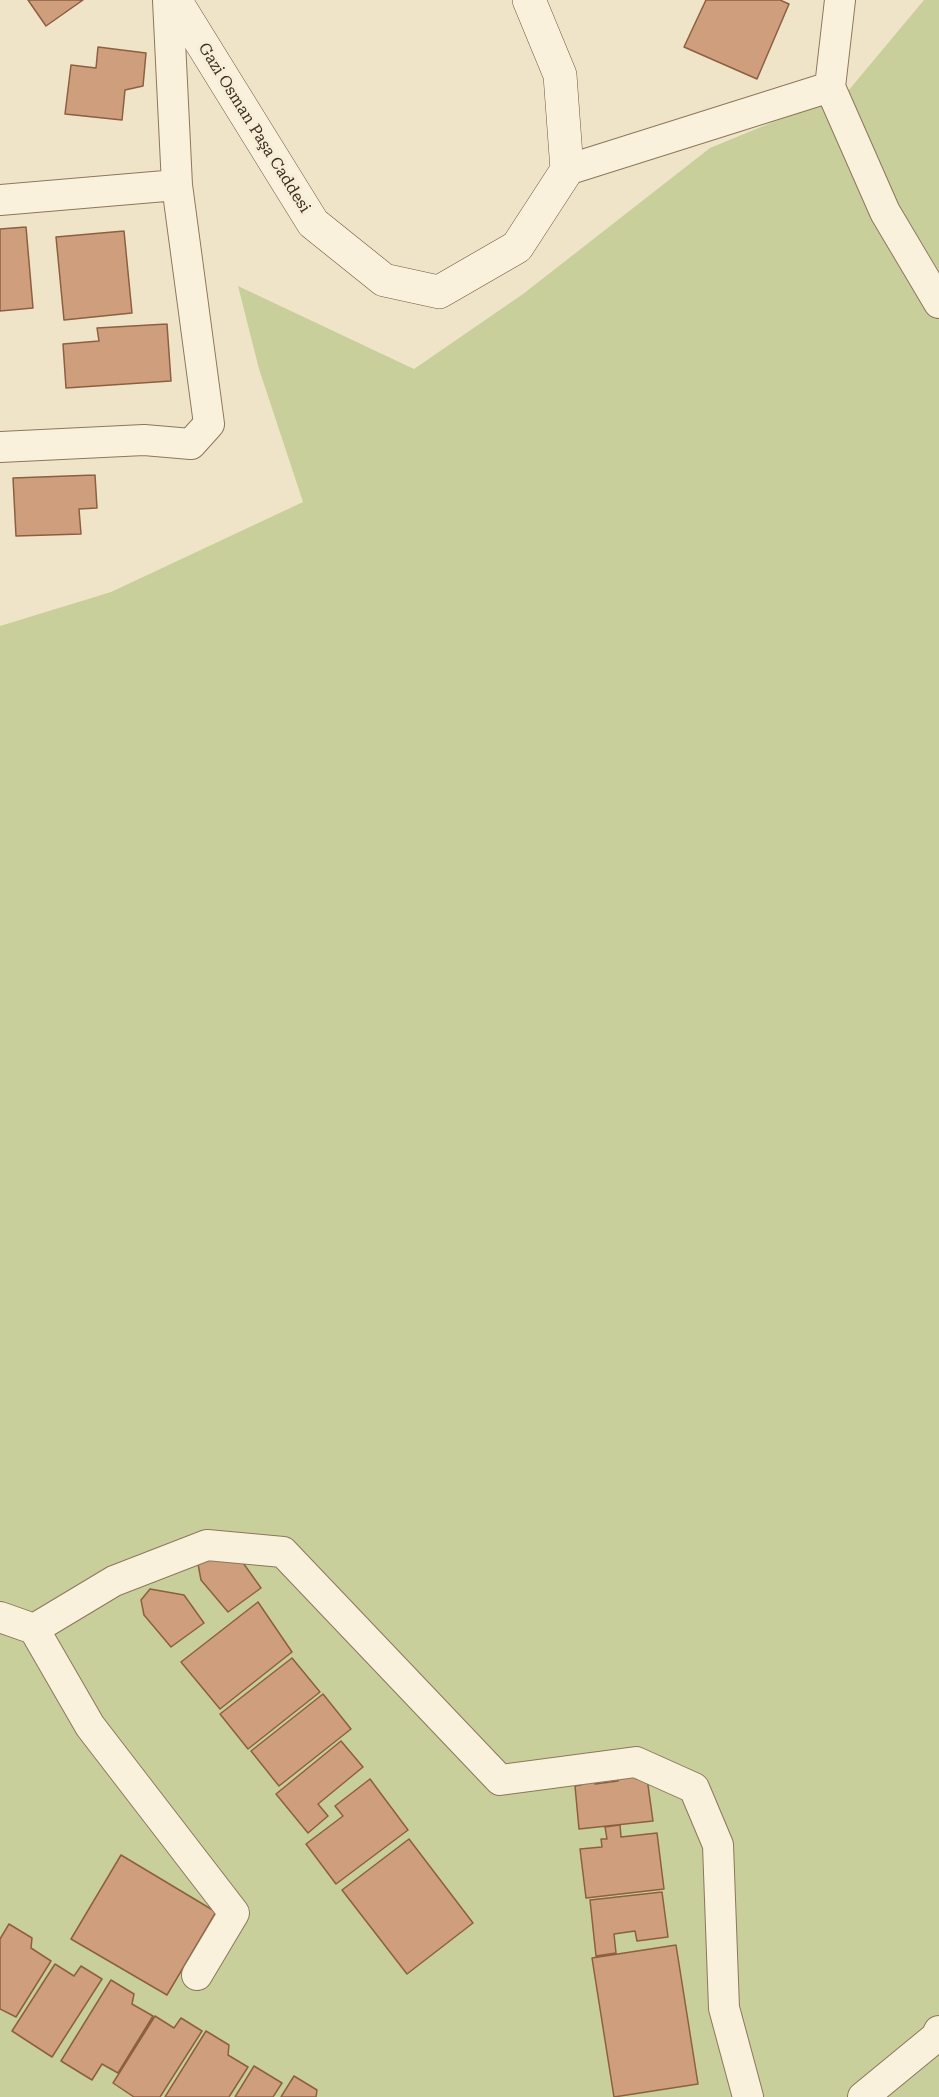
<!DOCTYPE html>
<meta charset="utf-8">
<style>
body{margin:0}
canvas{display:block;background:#f0e4c8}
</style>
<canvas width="939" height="2097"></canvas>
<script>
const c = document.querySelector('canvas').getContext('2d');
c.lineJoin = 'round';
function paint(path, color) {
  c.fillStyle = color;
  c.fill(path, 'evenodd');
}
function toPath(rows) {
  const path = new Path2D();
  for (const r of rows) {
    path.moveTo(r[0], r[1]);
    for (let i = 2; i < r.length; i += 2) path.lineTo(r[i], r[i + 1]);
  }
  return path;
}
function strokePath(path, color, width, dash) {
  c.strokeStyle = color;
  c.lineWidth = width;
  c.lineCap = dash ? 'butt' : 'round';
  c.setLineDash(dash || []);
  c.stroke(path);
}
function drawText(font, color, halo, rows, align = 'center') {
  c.font = font + ' "Roboto Serif",serif';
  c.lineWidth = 6;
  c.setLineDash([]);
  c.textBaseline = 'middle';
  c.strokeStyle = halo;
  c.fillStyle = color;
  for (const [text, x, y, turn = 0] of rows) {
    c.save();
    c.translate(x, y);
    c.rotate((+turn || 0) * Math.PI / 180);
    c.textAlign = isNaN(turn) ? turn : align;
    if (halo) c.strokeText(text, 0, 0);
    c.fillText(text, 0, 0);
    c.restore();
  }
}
const green = toPath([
 [924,0,939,0,939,2097,0,2097,0,626,111,592,303,502,259,369,238,286,414,369,523,294,710,148,848,91]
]);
const building = toPath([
 [28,0,83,0,46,26,28,0],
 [706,0,780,0,789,4,757,79,684,47,706,0],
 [98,47,146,53,143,86,125,90,122,120,65,114,71,65,96,68,98,47],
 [26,227,33,308,0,311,0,229,26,227],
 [124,231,132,313,64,320,56,237,124,231],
 [167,324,171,381,66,388,63,344,99,341,97,328,167,324],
 [95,475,97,508,79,509,81,534,16,536,13,478,95,475],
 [207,1553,241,1560,261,1588,228,1612,201,1580,198,1564,207,1553],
 [150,1589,184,1595,204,1623,171,1647,144,1615,141,1600,150,1589],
 [258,1602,292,1652,220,1709,181,1662,258,1602],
 [292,1658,320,1692,248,1749,220,1714,292,1658],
 [323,1694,351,1729,279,1786,251,1751,323,1694],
 [341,1741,363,1767,318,1804,328,1816,308,1833,276,1794,341,1741],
 [635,1773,636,1779,647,1778,653,1821,579,1829,575,1786,581,1785,580,1782,596,1780,595,1784,618,1781,617,1776,635,1773],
 [370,1779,408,1830,336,1884,306,1844,343,1816,335,1806,370,1779],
 [620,1825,621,1837,657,1833,664,1889,586,1898,580,1849,602,1847,601,1839,607,1839,605,1827,620,1825],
 [409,1839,473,1923,407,1974,342,1890,409,1839],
 [121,1855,216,1912,167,1995,71,1939,121,1855],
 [662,1892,668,1937,637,1941,635,1931,614,1934,616,1953,596,1956,590,1900,662,1892],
 [9,1924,32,1938,31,1948,51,1961,16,2017,0,2009,0,1939,9,1924],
 [676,1945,698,2084,614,2097,592,1958,676,1945],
 [55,1964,74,1976,81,1966,102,1979,52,2057,12,2031,55,1964],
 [111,1980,134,1994,132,2004,153,2016,118,2073,102,2064,92,2080,61,2061,111,1980],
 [155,2016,174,2028,181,2018,202,2031,160,2097,134,2097,113,2083,155,2016],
 [206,2031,229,2045,228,2055,248,2067,229,2097,165,2097,206,2031],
 [254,2066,282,2083,273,2097,235,2097,254,2066],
 [294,2076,317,2090,316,2097,281,2097,294,2076]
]);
const street = toPath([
 [840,0,830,87,885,212,939,303],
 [567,170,830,87],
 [0,200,177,185],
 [0,447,144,440,191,444,209,424,177,185,168,0],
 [0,1617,34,1629,114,1581,207,1545,283,1552,500,1780,636,1762,694,1788,718,1845,724,2008,748,2097],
 [34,1629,90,1726,234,1913,197,1975],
 [863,2097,936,2037,939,2031]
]);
const secondary = toPath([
 [175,0,313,223,384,280,439,292,517,247,567,170,560,75,529,0]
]);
const streetNames = [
 ["Gazi Osman Paşa Caddesi",254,128,58]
];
paint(green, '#c9cf9b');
paint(building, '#cf9f7d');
strokePath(building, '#8d5f41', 1.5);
strokePath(street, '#8d765c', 32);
strokePath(secondary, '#6f573f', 34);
strokePath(street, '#faf1dc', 30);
strokePath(secondary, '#faf1dc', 33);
drawText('16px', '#3d2e20', '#f7eed8', streetNames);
</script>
